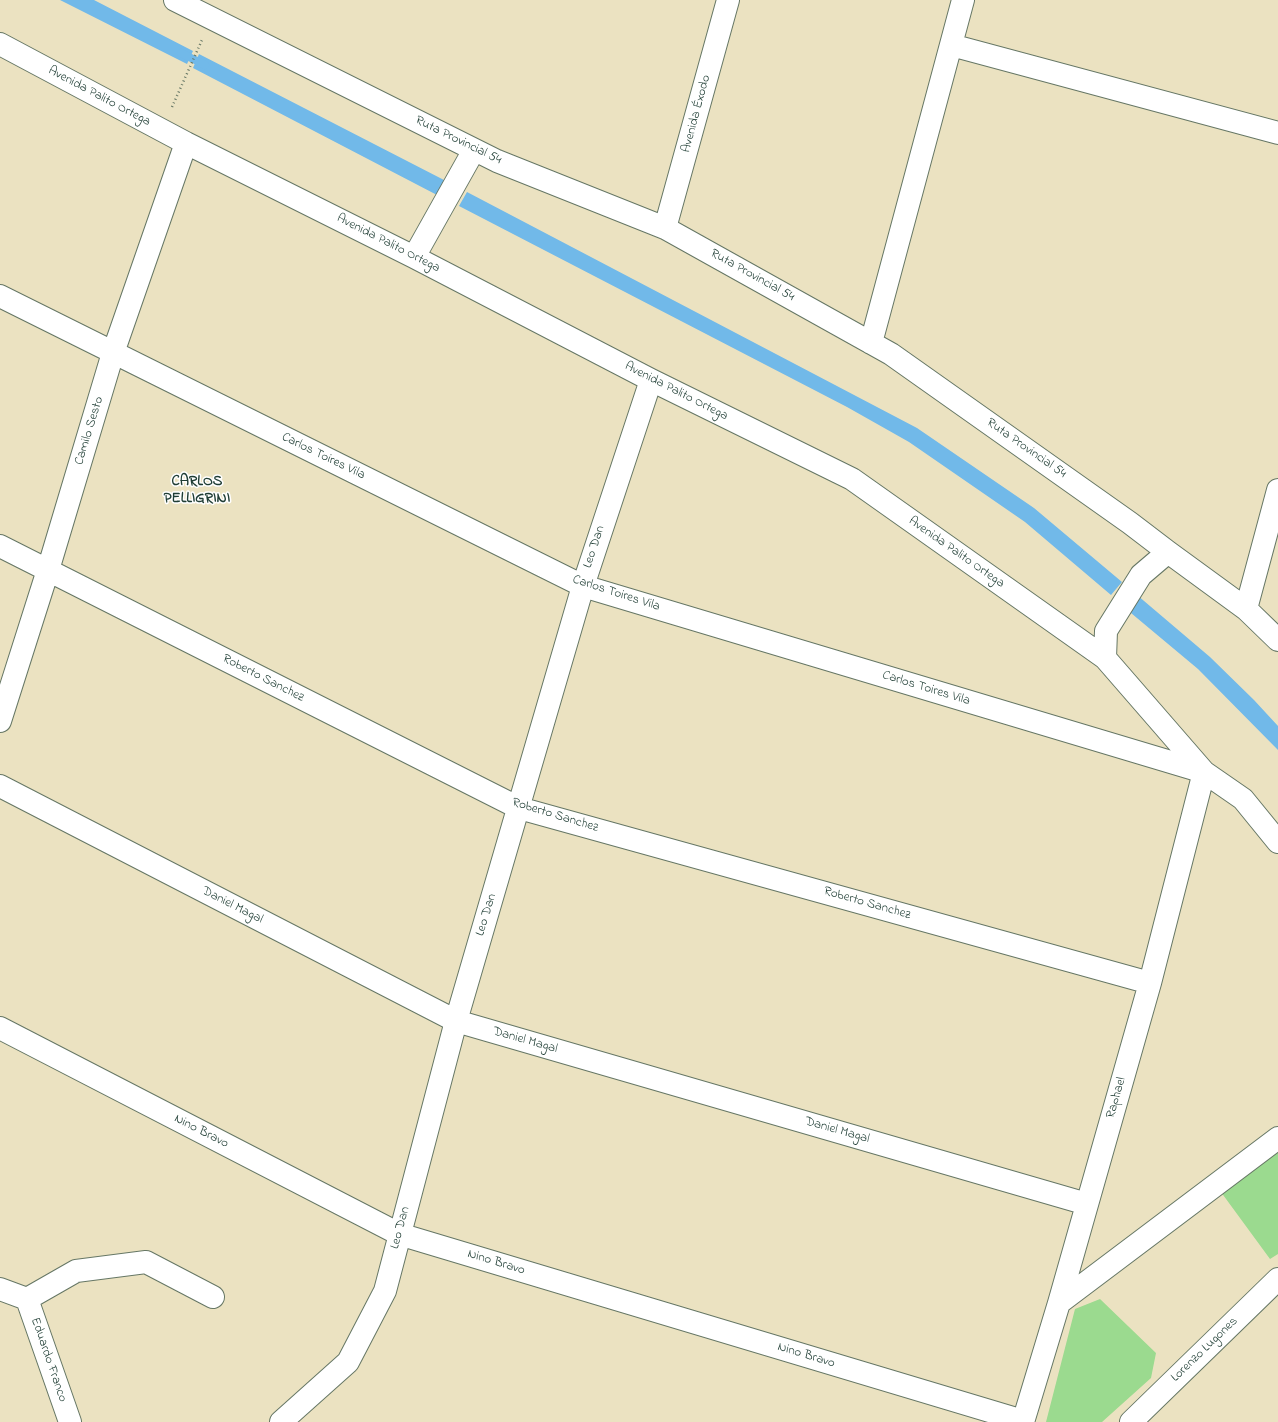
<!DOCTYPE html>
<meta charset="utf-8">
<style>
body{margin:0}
canvas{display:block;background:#ebe2c1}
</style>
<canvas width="1278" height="1422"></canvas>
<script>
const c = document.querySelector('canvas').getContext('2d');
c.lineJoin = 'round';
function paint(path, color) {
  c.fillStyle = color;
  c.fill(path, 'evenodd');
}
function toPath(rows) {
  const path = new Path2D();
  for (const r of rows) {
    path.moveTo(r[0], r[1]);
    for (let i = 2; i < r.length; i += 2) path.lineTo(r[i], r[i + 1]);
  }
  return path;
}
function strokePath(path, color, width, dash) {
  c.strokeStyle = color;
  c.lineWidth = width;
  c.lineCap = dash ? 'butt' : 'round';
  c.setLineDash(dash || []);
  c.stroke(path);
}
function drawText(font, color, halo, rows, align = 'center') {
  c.font = font + ' "Indie Flower",sans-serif';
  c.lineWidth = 3;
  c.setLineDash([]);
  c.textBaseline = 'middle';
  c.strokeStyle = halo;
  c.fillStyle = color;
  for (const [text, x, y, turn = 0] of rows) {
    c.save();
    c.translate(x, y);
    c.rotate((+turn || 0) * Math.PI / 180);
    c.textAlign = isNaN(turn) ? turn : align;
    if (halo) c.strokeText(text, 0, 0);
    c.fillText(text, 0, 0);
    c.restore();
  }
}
const green = toPath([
 [1278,1144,1278,1254,1270,1259,1218,1188],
 [1100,1299,1156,1353,1151,1378,1102,1422,1046,1422,1075,1309]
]);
const water = toPath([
 [60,0,94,0,193,51,187,64],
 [199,54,444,180,437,195,193,68],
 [467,192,917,428,1034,508,1122,582,1111,595,1025,522,909,442,847,407,459,206],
 [1137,595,1210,657,1254,700,1278,726,1278,750,1198,669,1125,608]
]);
const stream = toPath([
 [181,53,205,65]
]);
const path = toPath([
 [172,107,202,40]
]);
const minor = toPath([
 [175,0,497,161,665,228,891,354,1130,523,1168,552,1246,609,1278,640],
 [0,44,186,143,414,257,651,380,852,479,1105,658,1204,772,1243,799,1278,842],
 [951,45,1278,133],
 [665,228,728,0],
 [414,257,474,150],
 [0,296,583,586,1204,772,1150,983,1059,1303,1023,1422],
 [871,343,963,0],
 [0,546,519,808,1150,983],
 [1246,609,1278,490],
 [1105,658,1106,631,1141,575,1168,552],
 [0,721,48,570,113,353,186,143],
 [0,786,456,1021,1087,1204],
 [0,1028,399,1234,1023,1421],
 [0,1289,27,1299],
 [27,1299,76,1271,146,1262,213,1297],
 [27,1299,70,1422],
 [1059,1303,1278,1138],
 [281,1422,348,1362,385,1291,456,1021,583,586,651,380],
 [1131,1422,1278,1279]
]);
const streetNames = [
 ["Avenida Palito Ortega",99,97,28],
 ["Avenida Éxodo",697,114,-75],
 ["Ruta Provincial 54",458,141,26],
 ["Avenida Palito Ortega",388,244,27],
 ["Ruta Provincial 54",752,276,29],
 ["Avenida Palito Ortega",676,392,27],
 ["Camilo Sesto",90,431,-73],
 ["Ruta Provincial 54",1026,449,35],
 ["Carlos Toires Vila",323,457,26],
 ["Leo Dan",595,547,-72],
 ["Avenida Palito Ortega",956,553,35],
 ["Carlos Toires Vila",616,594,18],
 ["Roberto Sanchez",263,679,27],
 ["Carlos Toires Vila",926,689,17],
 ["Roberto Sanchez",555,816,17],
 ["Roberto Sanchez",867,904,16],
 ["Daniel Magal",232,906,27],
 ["Leo Dan",487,915,-73],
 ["Daniel Magal",525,1041,16],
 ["Raphael",1117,1098,-74],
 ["Daniel Magal",837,1131,16],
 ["Nino Bravo",201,1132,27],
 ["Leo Dan",401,1228,-75],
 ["Nino Bravo",496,1263,17],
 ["Lorenzo Lugones",1205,1350,-44],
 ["Nino Bravo",806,1356,17],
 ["Eduardo Franco",48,1360,71]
];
const quarterNames = [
 ["CARLOS",197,483],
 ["PELLIGRINI",197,500]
];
paint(green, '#9bda8f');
paint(water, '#71b9e9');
strokePath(stream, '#71b9e9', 8);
strokePath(minor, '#667765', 24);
strokePath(path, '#667765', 2.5, [1, 3]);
strokePath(minor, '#fff', 22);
drawText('13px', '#1f3d34', '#fff', streetNames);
drawText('bold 15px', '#1f3d34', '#fff', quarterNames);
</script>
